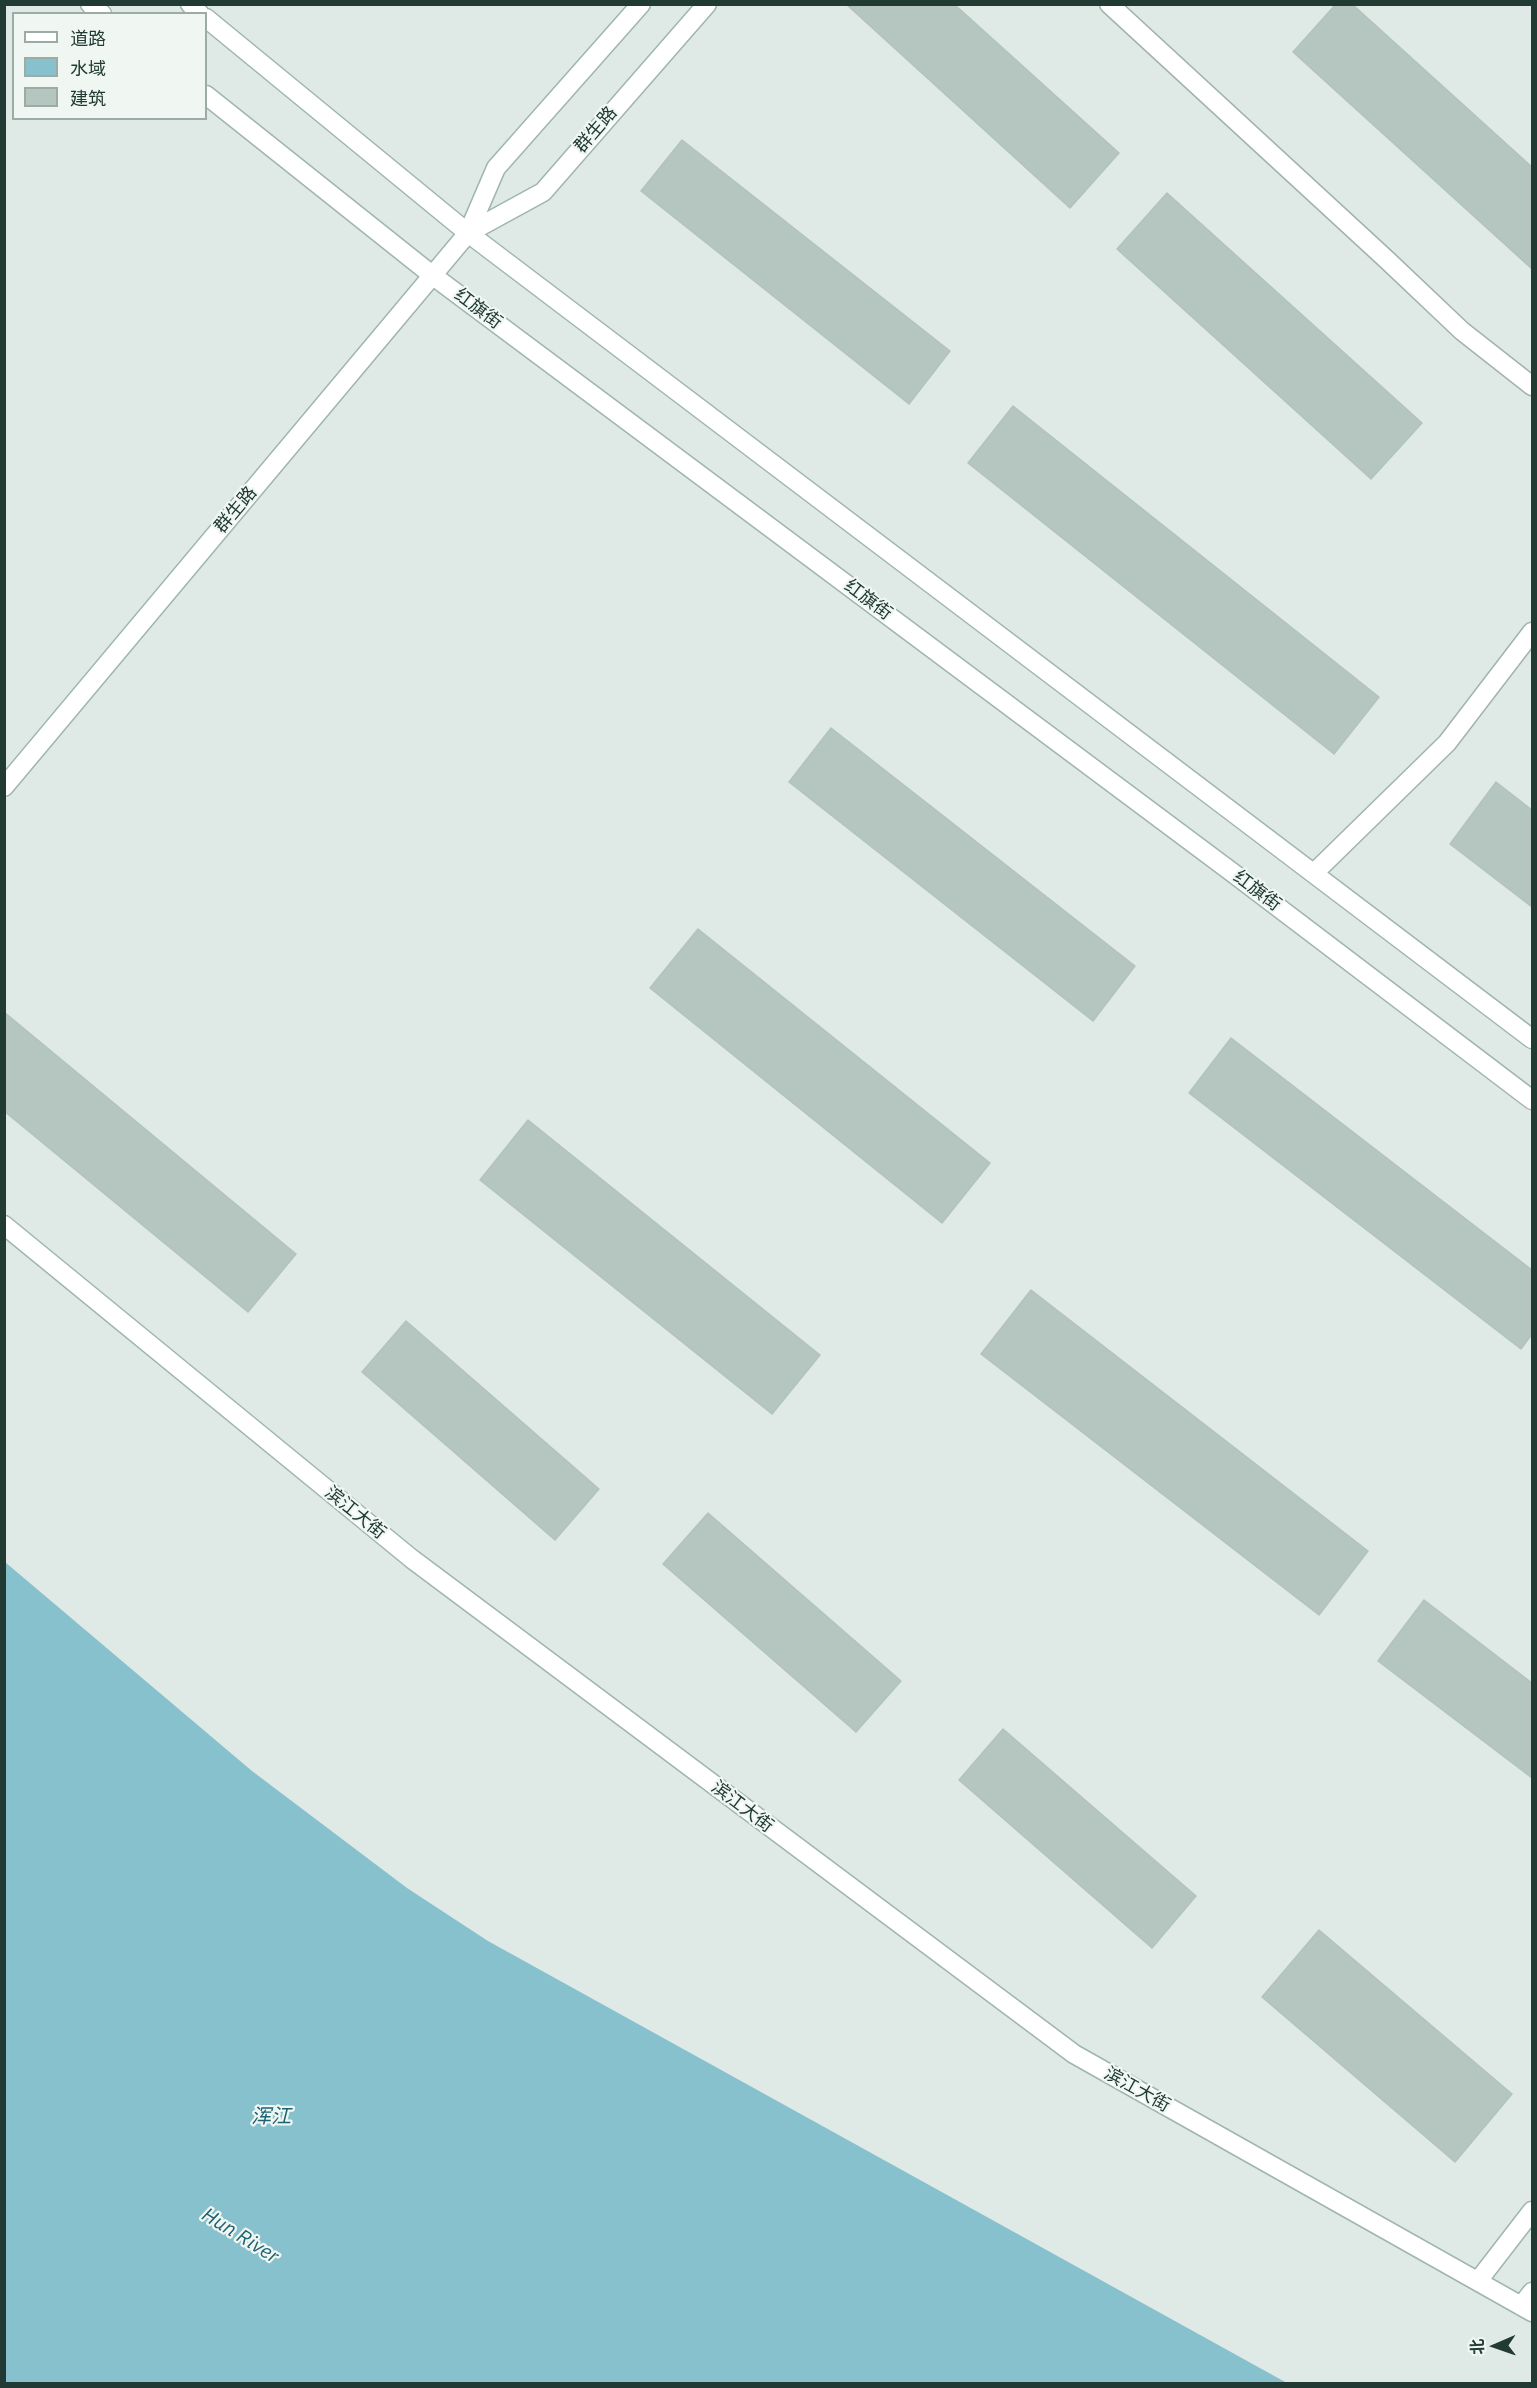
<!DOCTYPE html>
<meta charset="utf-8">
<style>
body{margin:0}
#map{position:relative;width:1537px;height:2388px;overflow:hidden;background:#dfeae6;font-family:"IBM Plex Sans","Noto Sans SC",sans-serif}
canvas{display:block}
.frame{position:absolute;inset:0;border:6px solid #213a34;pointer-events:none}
.legend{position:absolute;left:12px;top:12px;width:195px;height:108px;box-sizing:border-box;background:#f0f7f3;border:2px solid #9daba7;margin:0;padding:8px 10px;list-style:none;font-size:18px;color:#213a34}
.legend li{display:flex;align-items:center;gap:12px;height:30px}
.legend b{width:30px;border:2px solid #9daba7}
.north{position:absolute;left:1465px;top:2316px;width:60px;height:60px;-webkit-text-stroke:4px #f0f7f3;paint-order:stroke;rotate:268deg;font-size:16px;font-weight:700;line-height:24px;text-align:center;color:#213a34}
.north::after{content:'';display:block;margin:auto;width:21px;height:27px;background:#213a34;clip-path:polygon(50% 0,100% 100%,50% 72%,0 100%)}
</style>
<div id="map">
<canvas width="1537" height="2388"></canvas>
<div class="frame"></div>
<ul class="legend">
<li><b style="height:8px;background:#fff"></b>道路</li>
<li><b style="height:16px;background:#88c1ce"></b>水域</li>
<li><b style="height:16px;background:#b5c5bf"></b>建筑</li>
</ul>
<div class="north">北</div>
</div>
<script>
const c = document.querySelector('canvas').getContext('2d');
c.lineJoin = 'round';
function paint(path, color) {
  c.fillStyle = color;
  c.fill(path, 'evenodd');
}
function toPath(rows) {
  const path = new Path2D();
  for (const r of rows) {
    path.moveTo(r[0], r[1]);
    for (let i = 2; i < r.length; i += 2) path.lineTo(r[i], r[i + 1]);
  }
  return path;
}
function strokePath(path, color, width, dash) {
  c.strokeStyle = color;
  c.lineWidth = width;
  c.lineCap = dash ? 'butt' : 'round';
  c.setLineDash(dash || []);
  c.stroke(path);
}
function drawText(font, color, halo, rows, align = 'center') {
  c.font = font + ' "IBM Plex Sans","Noto Sans SC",sans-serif';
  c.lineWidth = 4.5;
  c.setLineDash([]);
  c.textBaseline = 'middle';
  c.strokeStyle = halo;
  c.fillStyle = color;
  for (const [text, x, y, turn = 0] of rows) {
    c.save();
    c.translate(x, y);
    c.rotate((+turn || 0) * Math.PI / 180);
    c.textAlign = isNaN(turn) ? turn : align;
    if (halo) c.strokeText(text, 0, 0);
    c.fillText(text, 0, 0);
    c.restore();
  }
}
const water = toPath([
 [5,1562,252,1771,407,1888,488,1941,1287,2383,5,2383]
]);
const building = toPath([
 [846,4,954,4,1119,153,1070,208,846,4],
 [1336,4,1352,4,1532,167,1532,269,1293,52,1336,4],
 [682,140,950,351,909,404,641,191,682,140],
 [1167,193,1422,423,1371,479,1117,249,1167,193],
 [1013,406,1379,697,1334,754,968,463,1013,406],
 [831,728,1135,966,1093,1021,789,782,831,728],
 [1496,782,1532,810,1532,907,1450,844,1496,782],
 [698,929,990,1163,942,1223,650,988,698,929],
 [4,1012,296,1254,248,1312,4,1111,4,1012],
 [1231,1038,1532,1270,1532,1334,1521,1349,1189,1093,1231,1038],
 [528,1120,820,1355,772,1414,480,1180,528,1120],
 [1031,1290,1368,1551,1319,1615,981,1354,1031,1290],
 [406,1321,599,1489,555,1540,362,1372,406,1321],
 [708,1513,901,1681,856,1732,663,1564,708,1513],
 [1424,1600,1532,1683,1532,1778,1378,1661,1424,1600],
 [1003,1729,1196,1896,1152,1948,959,1780,1003,1729],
 [1319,1930,1512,2094,1455,2162,1262,1997,1319,1930]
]);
const street = toPath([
 [1109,4,1386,259,1462,331,1532,386],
 [1314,873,1447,743,1532,632]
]);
const secondary = toPath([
 [90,4,102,14],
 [190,4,200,14],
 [206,18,468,233,1532,1039],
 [206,95,432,275,1233,873,1532,1100],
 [468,233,543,192,707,4],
 [4,787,468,233,496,168,641,4],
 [4,1225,412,1559,1074,2054,1532,2312],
 [1478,2281,1532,2211],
 [1521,2306,1532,2292]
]);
const streetNames = [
 ["群生路",596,130,-49],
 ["红旗街",478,309,37],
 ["群生路",236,510,-50],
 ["红旗街",868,600,37],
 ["红旗街",1257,891,37],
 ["滨江大街",355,1513,39],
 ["滨江大街",742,1807,37],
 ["滨江大街",1137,2090,29]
];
const waterNames = [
 ["浑江",271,2117],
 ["Hun River",240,2236,32]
];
paint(water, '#88c1ce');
paint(building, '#b5c5bf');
strokePath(building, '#b2c3bd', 1.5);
strokePath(street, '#a2b2ad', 21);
strokePath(secondary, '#9fb5ae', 21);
strokePath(street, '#fff', 18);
strokePath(secondary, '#fff', 18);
drawText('18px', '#213a34', '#f0f7f3', streetNames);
drawText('italic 20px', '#1d6273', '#f0f7f3', waterNames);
</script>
